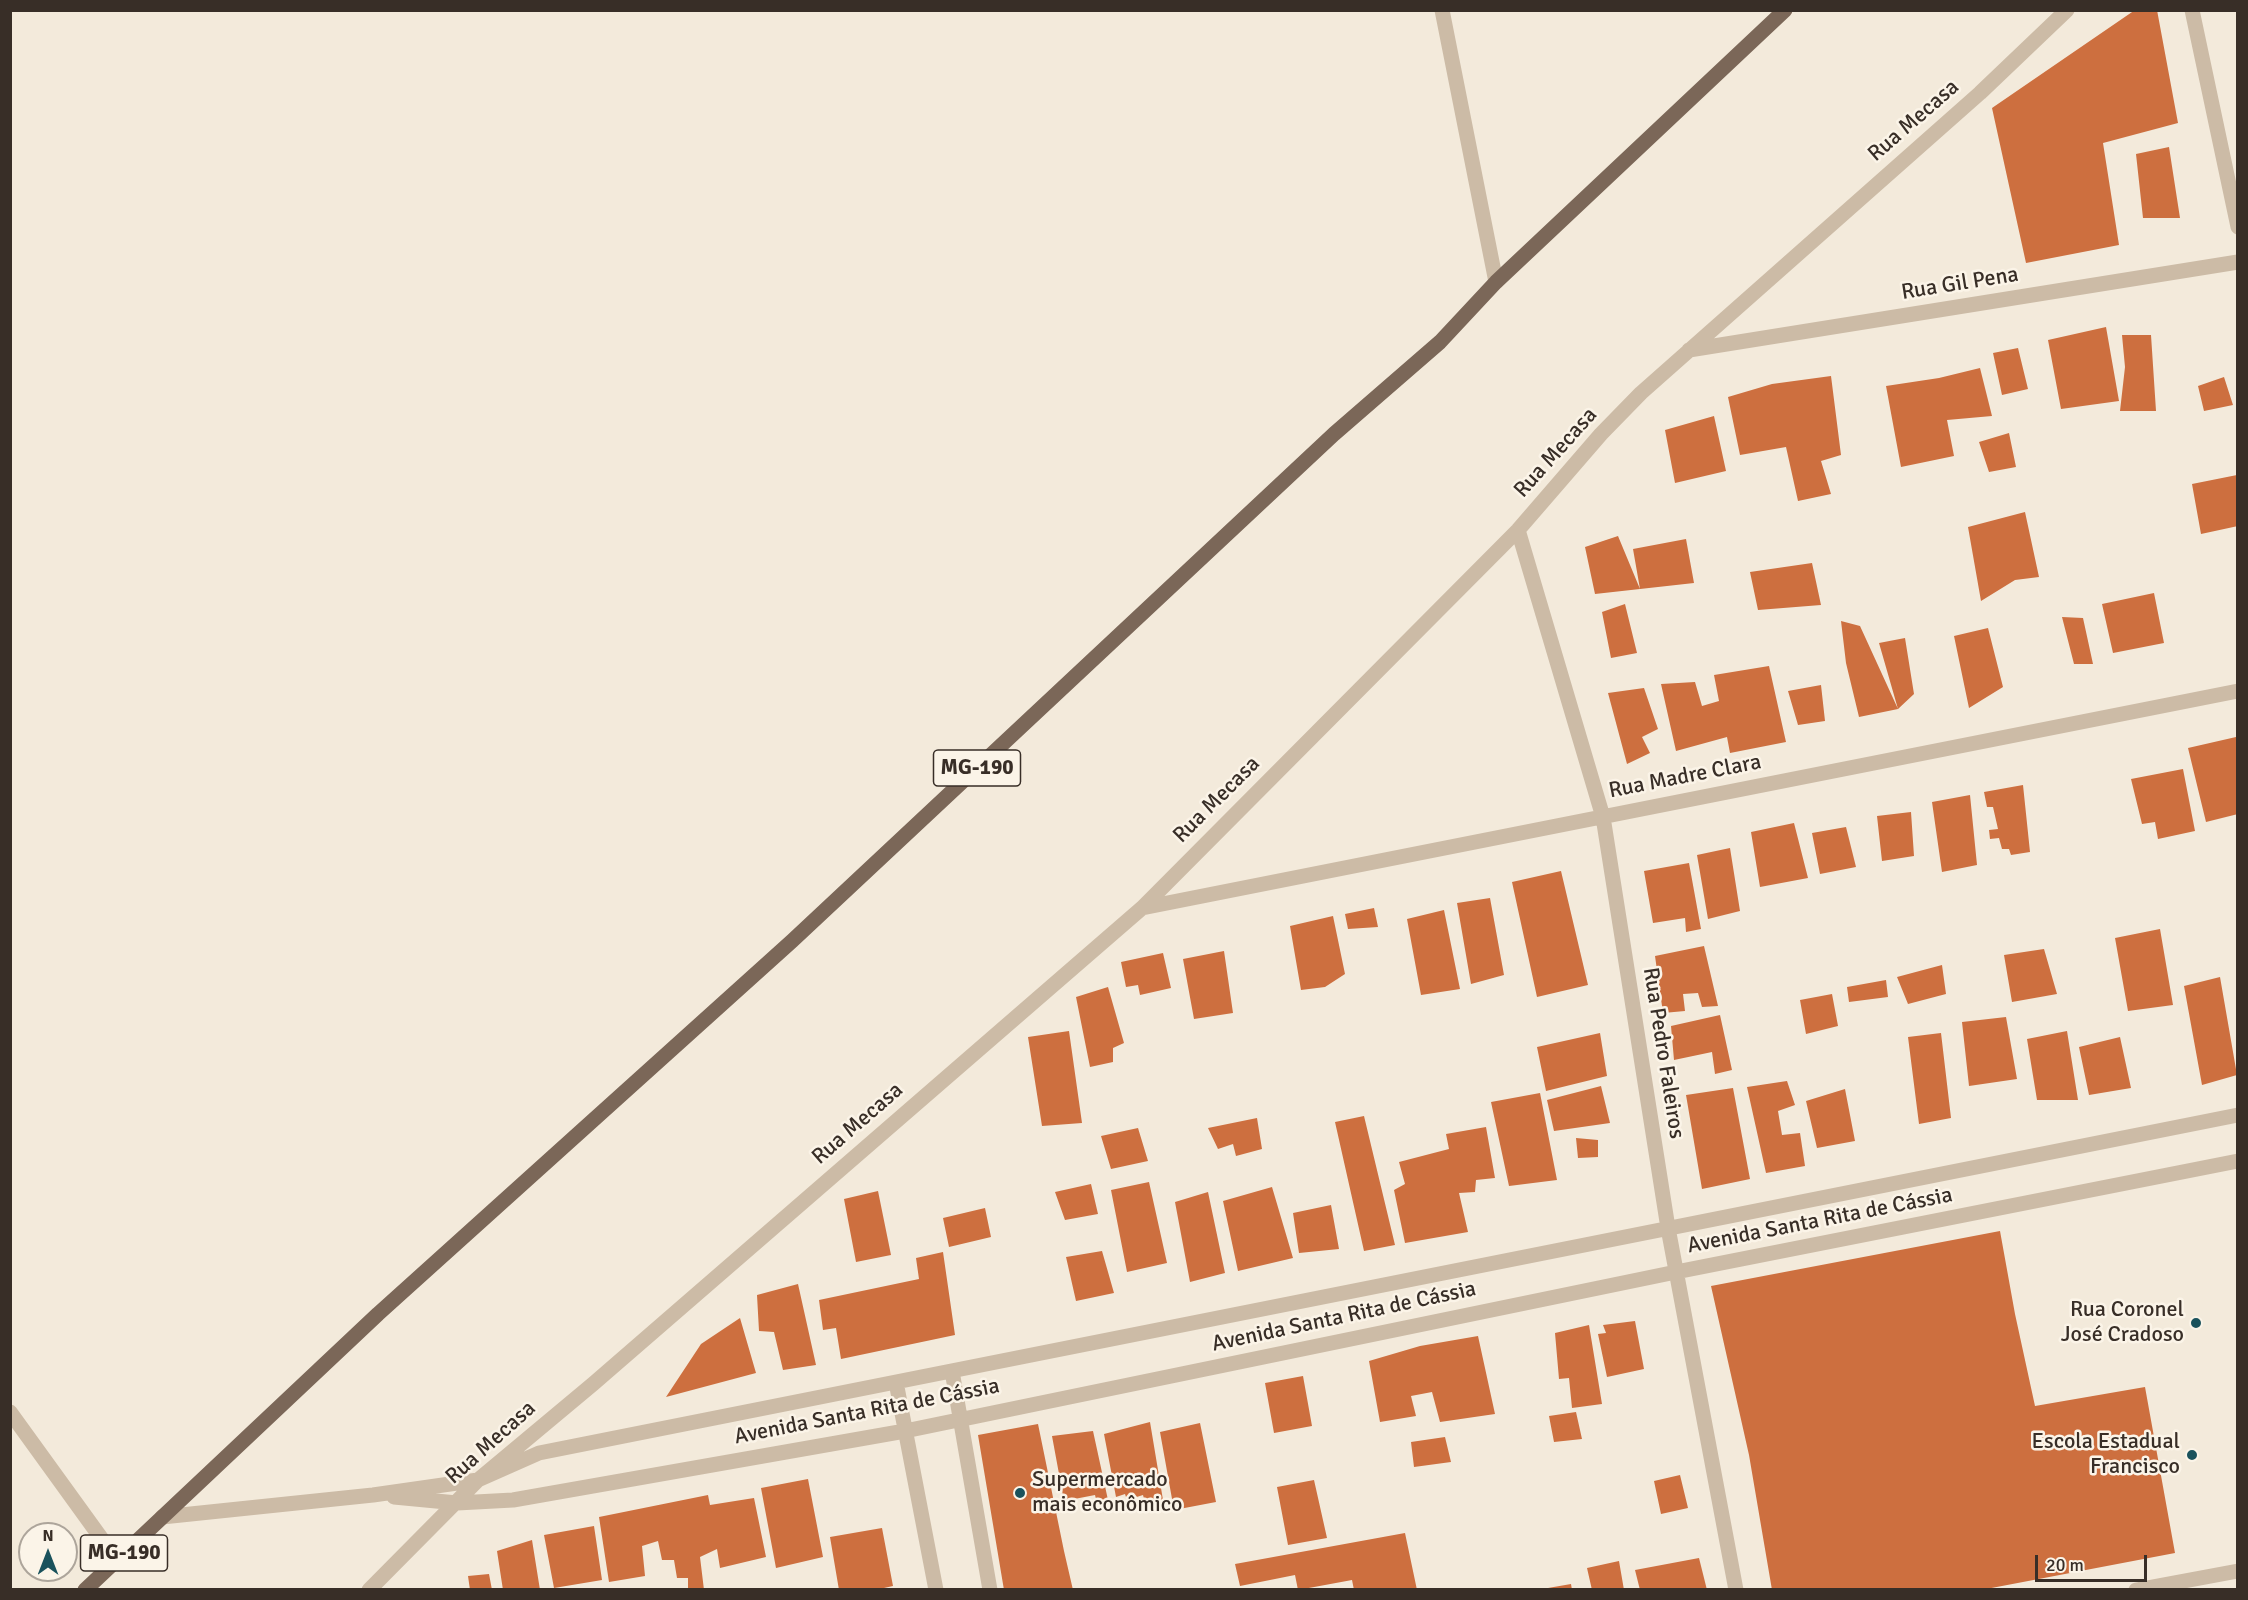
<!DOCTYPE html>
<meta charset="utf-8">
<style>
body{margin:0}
#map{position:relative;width:2248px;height:1600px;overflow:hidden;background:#f3eadb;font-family:Signika,sans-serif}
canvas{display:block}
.frame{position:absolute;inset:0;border:12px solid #382e27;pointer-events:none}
.north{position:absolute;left:18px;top:1522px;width:60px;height:60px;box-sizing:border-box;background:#fbf4e8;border:2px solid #ada59b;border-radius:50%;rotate:0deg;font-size:16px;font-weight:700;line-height:24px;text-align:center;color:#382e27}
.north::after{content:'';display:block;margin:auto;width:21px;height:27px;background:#1a525c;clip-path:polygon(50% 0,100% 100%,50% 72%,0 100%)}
.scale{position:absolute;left:2035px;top:1555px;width:112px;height:27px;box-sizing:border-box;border:3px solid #382e27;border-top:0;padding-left:8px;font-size:18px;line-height:21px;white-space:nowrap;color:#382e27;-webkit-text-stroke:4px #fbf4e8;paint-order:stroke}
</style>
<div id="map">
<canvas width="2248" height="1600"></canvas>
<div class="frame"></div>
<div class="north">N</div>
<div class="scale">20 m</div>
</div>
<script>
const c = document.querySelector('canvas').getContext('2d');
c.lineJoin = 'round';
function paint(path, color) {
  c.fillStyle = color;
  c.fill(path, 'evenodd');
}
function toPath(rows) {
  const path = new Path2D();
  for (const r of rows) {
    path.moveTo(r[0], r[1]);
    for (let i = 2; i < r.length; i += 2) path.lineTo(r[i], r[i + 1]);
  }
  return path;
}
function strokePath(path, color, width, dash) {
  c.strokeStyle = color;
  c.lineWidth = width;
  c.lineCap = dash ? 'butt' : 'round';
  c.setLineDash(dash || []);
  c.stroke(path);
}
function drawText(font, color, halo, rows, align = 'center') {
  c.font = font + ' Signika,sans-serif';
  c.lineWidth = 5;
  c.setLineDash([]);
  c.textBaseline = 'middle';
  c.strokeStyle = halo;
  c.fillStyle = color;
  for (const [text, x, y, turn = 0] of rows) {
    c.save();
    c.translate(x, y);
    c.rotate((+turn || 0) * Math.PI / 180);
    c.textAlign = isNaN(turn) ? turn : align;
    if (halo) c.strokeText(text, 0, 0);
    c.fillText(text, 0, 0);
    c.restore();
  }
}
const building = toPath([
 [2135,10,2157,10,2178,123,2103,143,2119,245,2026,263,1992,108],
 [2169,147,2180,218,2143,218,2136,154],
 [2106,327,2119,401,2061,409,2048,340],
 [2122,335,2151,335,2156,411,2120,411,2125,367],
 [2018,348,2028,389,2002,395,1993,353],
 [1980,368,1992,416,1947,420,1954,456,1901,467,1886,386,1939,378],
 [1831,376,1841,455,1821,461,1831,494,1798,501,1786,447,1740,455,1728,397,1772,384],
 [2224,377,2233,405,2204,411,2198,386],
 [1714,416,1726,471,1675,483,1665,430],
 [2009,433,2016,467,1989,472,1979,442],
 [2237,475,2238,526,2201,534,2192,484],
 [2025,512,2039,577,2015,580,1981,601,1968,527],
 [1618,536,1640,589,1633,549,1686,539,1694,583,1595,594,1585,547],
 [1812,563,1821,605,1758,610,1750,572],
 [2154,593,2164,643,2113,653,2102,604],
 [1625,604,1637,653,1611,658,1602,612],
 [2062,617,2083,618,2093,664,2074,664],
 [1841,621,1860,626,1898,709,1879,643,1905,638,1914,694,1898,709,1859,717,1846,663],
 [1988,628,2003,687,1969,708,1954,636],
 [1769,666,1786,742,1730,753,1727,737,1676,751,1661,684,1695,682,1702,706,1719,701,1714,675],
 [1821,685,1825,721,1798,725,1788,691],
 [1644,688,1658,729,1642,737,1650,753,1627,764,1608,693],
 [2236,737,2238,814,2206,822,2188,748],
 [2183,769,2195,831,2158,839,2155,822,2142,824,2131,779],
 [2023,785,2030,852,2011,855,2009,849,2002,849,1999,838,1990,839,1989,830,1998,829,1993,807,1987,807,1984,792],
 [1970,795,1977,865,1942,872,1932,802],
 [1911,812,1914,856,1882,861,1877,816],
 [1794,823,1808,878,1760,887,1751,832],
 [1846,827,1856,867,1820,874,1812,833],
 [1730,848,1740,911,1708,919,1697,855],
 [1689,863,1701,929,1686,932,1685,918,1653,923,1644,871],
 [1561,871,1588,985,1537,997,1512,882],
 [1490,898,1504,975,1471,984,1457,903],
 [1374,908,1378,927,1348,929,1345,914],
 [1444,910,1460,989,1421,995,1407,919],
 [1333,916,1345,974,1325,987,1301,990,1290,926],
 [2160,929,2173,1005,2128,1011,2115,938],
 [1704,946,1718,1006,1702,1007,1698,993,1683,994,1685,1011,1663,1013,1655,956],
 [2044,949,2057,994,2012,1002,2004,955],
 [1224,951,1233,1013,1194,1019,1183,959],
 [1163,953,1171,988,1140,995,1138,985,1126,987,1121,962],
 [1942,965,1946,994,1908,1004,1897,977],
 [2220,977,2237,1075,2202,1085,2184,986],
 [1886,980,1888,997,1849,1002,1847,987],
 [1108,987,1124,1043,1113,1048,1113,1062,1090,1067,1076,997],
 [1832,994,1838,1026,1806,1034,1800,1000],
 [1720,1015,1732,1070,1715,1074,1712,1052,1674,1060,1671,1026],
 [2006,1017,2017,1079,1969,1086,1962,1022],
 [1069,1031,1082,1123,1042,1126,1028,1037],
 [2067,1031,2078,1100,2037,1100,2027,1039],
 [1600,1033,1607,1076,1546,1091,1537,1047],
 [1941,1033,1951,1118,1919,1124,1908,1037],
 [2120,1037,2131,1088,2089,1095,2079,1047],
 [1787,1081,1795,1105,1778,1111,1782,1135,1800,1133,1805,1166,1766,1173,1747,1087],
 [1601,1086,1610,1123,1554,1131,1547,1100],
 [1733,1088,1750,1179,1702,1189,1686,1095],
 [1845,1089,1855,1141,1817,1148,1806,1101],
 [1540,1093,1557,1180,1509,1186,1491,1102],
 [1364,1116,1395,1245,1364,1251,1335,1122],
 [1257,1118,1262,1149,1236,1156,1233,1144,1218,1149,1208,1128],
 [1486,1127,1495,1178,1476,1180,1475,1192,1459,1193,1468,1232,1405,1243,1394,1190,1405,1184,1399,1162,1449,1149,1446,1134],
 [1138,1128,1148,1161,1111,1169,1101,1136],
 [1576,1138,1598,1140,1598,1157,1578,1158],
 [1149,1182,1167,1263,1127,1272,1111,1190],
 [1091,1184,1098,1214,1065,1220,1055,1192],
 [1272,1187,1293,1258,1238,1271,1223,1201],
 [878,1191,891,1255,856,1262,844,1199],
 [1208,1192,1225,1273,1190,1282,1175,1202],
 [1331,1205,1339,1249,1299,1253,1293,1213],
 [985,1208,991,1237,949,1247,943,1218],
 [2000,1231,2015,1314,2035,1406,2145,1387,2175,1553,1981,1590,1772,1590,1749,1455,1711,1286],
 [1102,1251,1114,1293,1076,1301,1066,1257],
 [943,1252,955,1335,841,1359,836,1328,823,1330,819,1300,919,1279,916,1258],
 [798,1284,816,1365,783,1370,774,1332,759,1331,757,1295],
 [740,1318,756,1373,666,1397,701,1344],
 [1635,1321,1644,1369,1607,1377,1598,1334,1606,1333,1603,1325],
 [1589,1325,1602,1404,1572,1408,1569,1378,1559,1379,1555,1333],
 [1478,1336,1495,1414,1440,1422,1432,1392,1411,1396,1416,1416,1380,1422,1369,1361,1420,1346],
 [1303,1376,1312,1426,1274,1433,1265,1383],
 [1576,1412,1582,1439,1554,1442,1549,1416],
 [1150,1422,1163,1500,1146,1506,1143,1495,1127,1500,1125,1494,1116,1497,1104,1434],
 [1200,1423,1216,1502,1174,1510,1160,1432],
 [1038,1424,1064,1551,1073,1590,1004,1590,978,1435],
 [1093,1431,1108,1500,1097,1503,1095,1495,1064,1501,1052,1436],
 [1445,1437,1451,1462,1414,1467,1411,1442],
 [1680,1475,1688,1508,1661,1514,1654,1481],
 [808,1479,823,1557,776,1568,761,1488],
 [1314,1480,1327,1538,1288,1545,1277,1487],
 [708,1495,710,1505,754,1498,766,1557,720,1568,717,1549,700,1557,704,1590,688,1590,688,1578,677,1578,674,1560,662,1560,658,1541,642,1546,645,1576,609,1582,599,1517],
 [594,1526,602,1580,554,1588,544,1535],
 [882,1528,893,1586,875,1590,839,1590,830,1537],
 [1405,1533,1417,1590,1354,1590,1352,1580,1298,1590,1295,1575,1240,1586,1235,1564],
 [532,1540,540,1590,503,1590,497,1551],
 [1699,1558,1707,1590,1640,1590,1635,1570],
 [1619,1561,1624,1590,1592,1590,1587,1568],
 [489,1574,492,1590,470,1590,468,1576],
 [1571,1584,1572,1590,1548,1590,1548,1588]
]);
const minor = toPath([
 [1442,10,1496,282],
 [2192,10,2238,227],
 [1689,350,2238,262],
 [1518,530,1603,817,1668,1228,1736,1590],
 [1142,908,2238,691],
 [952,1371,990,1590],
 [896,1382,936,1590],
 [10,1412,117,1560],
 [394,1497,457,1503,513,1500,905,1431,1676,1272,2238,1161],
 [162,1517,373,1495,478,1480,539,1453,2238,1115],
 [369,1590,478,1480,593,1384,1142,908,1518,530,1601,434,1641,393,1980,93,2067,10],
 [2136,1590,2238,1571]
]);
const major = toPath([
 [85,1590,378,1314,792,941,1334,434,1440,342,1496,282,1785,10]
]);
const markers = [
 [2196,1323,6,"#1a525c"],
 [2192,1455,6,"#1a525c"],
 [1020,1493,6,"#1a525c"]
];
const shields = [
 [977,768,87],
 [124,1553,87]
];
const shieldNames = [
 ["MG-190",977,768],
 ["MG-190",124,1553]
];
const streetNames = [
 ["Rua Mecasa",1914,121,-41],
 ["Rua Gil Pena",1960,284,-9],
 ["Rua Mecasa",1556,453,-48],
 ["Rua Madre Clara",1685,777,-11],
 ["Rua Mecasa",1217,800,-45],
 ["Rua Pedro Faleiros",1663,1053,81],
 ["Rua Mecasa",858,1124,-41],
 ["Avenida Santa Rita de Cássia",1820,1221,-11],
 ["Avenida Santa Rita de Cássia",1344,1317,-12],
 ["Avenida Santa Rita de Cássia",867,1412,-11],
 ["Rua Mecasa",491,1443,-42]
];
const poiNames = [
 ["Rua Coronel",2184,1310],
 ["José Cradoso",2184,1335],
 ["Escola Estadual",2180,1442],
 ["Francisco",2180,1467],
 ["Supermercado",1032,1480,"left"],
 ["mais econômico",1032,1505,"left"]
];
paint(building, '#cd6f3f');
strokePath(minor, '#ccbba6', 15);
strokePath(major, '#7b6758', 15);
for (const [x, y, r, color] of markers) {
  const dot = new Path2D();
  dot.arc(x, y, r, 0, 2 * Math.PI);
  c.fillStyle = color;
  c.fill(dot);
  strokePath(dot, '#fbf4e8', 2);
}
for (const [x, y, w] of shields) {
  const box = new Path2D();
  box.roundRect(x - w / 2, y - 18, w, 36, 4.5);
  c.fillStyle = '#fbf4e8';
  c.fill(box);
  strokePath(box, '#382e27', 1.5);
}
drawText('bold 21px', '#382e27', null, shieldNames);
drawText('22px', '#382e27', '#fbf4e8', streetNames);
drawText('22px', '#382e27', '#fbf4e8', poiNames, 'right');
</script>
